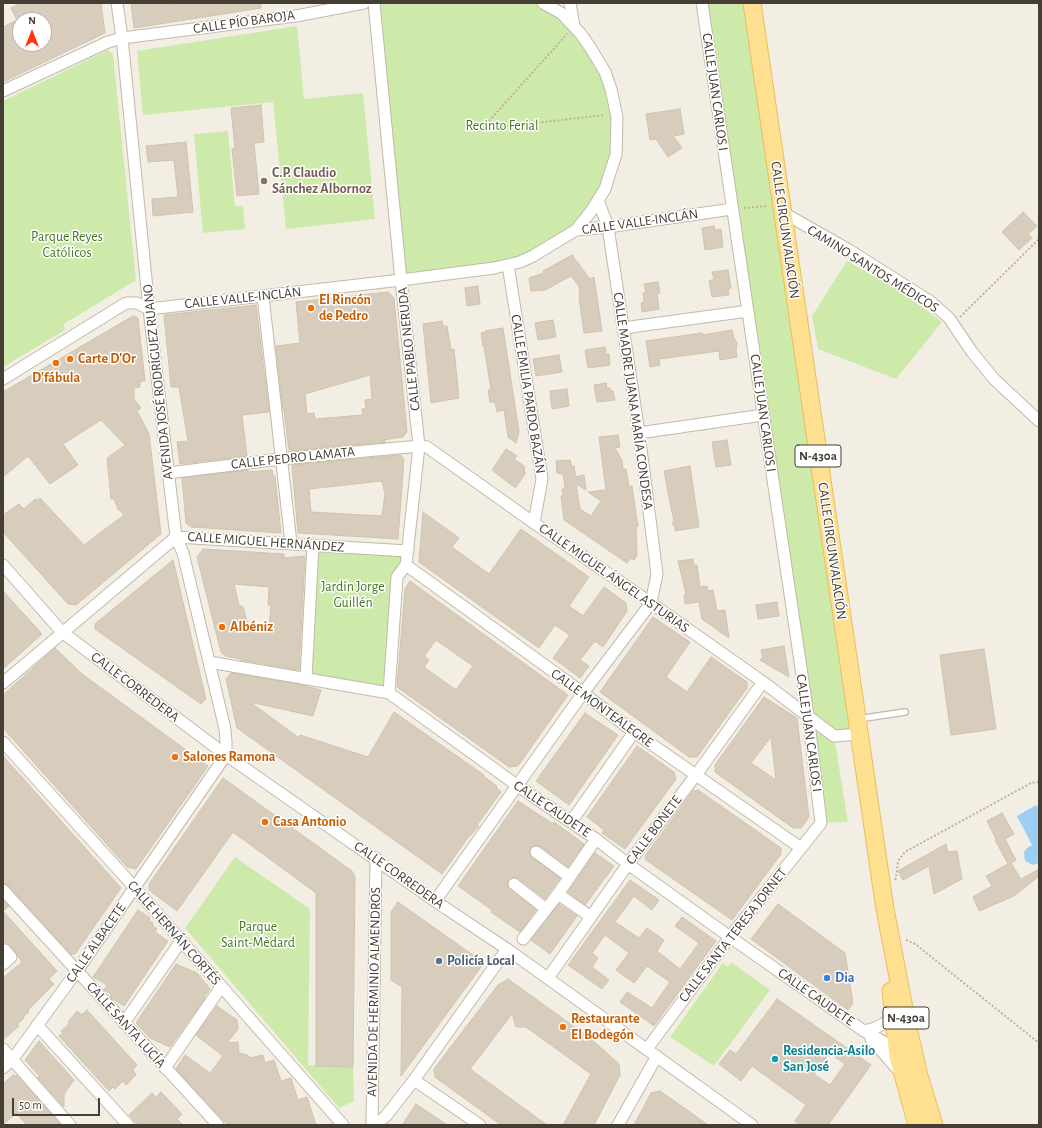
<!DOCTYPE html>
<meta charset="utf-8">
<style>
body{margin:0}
#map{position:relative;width:1042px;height:1128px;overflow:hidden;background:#f3eee4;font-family:"Alegreya Sans",sans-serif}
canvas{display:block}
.frame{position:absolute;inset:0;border:4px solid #453e34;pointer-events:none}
.north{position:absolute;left:12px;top:12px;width:40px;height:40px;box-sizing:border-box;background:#fff;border:1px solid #b5b2ae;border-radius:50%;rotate:0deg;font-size:11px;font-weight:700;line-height:16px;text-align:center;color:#453e34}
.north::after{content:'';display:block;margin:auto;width:14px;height:18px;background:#ff340f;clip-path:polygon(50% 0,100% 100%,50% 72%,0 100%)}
.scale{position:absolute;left:12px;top:1098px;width:88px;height:18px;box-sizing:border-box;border:2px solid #453e34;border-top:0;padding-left:5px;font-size:12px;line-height:14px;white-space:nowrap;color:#453e34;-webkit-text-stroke:3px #fff;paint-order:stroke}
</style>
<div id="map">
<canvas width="1042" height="1128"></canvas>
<div class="frame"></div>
<div class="north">N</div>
<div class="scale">50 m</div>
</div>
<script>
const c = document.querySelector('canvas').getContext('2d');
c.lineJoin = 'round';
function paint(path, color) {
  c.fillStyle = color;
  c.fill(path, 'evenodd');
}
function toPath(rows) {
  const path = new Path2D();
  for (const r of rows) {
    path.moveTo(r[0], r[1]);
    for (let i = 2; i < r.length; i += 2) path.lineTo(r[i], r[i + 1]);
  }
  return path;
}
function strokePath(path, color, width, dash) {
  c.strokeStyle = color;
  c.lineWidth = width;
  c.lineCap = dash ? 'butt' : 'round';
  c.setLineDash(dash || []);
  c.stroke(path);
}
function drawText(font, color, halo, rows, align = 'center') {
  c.font = font + ' "Alegreya Sans",sans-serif';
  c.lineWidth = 3;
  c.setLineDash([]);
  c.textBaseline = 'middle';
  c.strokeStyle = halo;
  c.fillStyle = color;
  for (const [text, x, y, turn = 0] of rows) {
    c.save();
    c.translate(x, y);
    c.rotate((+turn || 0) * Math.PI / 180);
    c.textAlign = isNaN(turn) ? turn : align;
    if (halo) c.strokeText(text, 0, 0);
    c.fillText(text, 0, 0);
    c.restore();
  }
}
const green = toPath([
 [374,3,543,3,574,26,611,89,616,155,587,218,533,256,401,280],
 [702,3,752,3,860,734,834,736,848,822,821,823],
 [297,26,304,99,363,93,375,219,286,229,273,102,143,115,137,51],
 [108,50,113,54,136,280,64,324,65,330,3,367,3,101],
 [228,131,235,206,243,206,245,229,203,233,194,134],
 [847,261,902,292,942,322,896,379,818,349,812,316],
 [313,545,408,551,397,577,389,693,306,679],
 [235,857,310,909,308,1065,353,1067,354,1101,339,1108,185,928],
 [731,962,770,990,714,1066,670,1037,723,963,728,967]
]);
const water = toPath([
 [1036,805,1039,809,1039,863,1033,865,1025,861,1024,852,1027,848,1032,845,1017,816]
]);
const building = toPath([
 [21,3,101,3,105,33,3,82,3,27,17,20,11,8,21,3],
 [20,20,44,20,44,44,20,44,20,20],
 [131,3,168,3,169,5,181,3,261,3,261,8,134,28,131,3],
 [261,105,264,142,254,143,259,194,237,196,232,149,235,149,231,108,261,105],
 [680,109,684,134,673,136,682,148,668,157,656,139,650,140,646,114,680,109],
 [186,142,193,212,153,216,152,199,178,197,174,160,148,162,146,146,186,142],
 [1023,212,1037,226,1028,234,1032,238,1019,250,1002,232,1023,212],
 [714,226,715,230,721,229,723,247,705,250,702,228,714,226],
 [572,255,590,279,594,277,602,331,584,333,579,298,580,298,579,286,571,276,545,290,531,291,529,278,544,273,543,271,572,255],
 [728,270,731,288,728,289,729,295,712,297,709,281,714,279,712,272,728,270],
 [658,282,660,293,657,294,659,309,642,312,641,303,644,302,643,293,646,293,644,284,658,282],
 [478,286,480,304,467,306,465,288,478,286],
 [388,292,394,298,407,432,403,437,383,440,386,442,290,451,289,450,284,410,283,410,276,346,300,343,296,302,388,292],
 [370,375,372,399,365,400,366,409,362,409,363,415,315,419,314,413,307,414,305,394,370,375],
 [256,305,269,412,242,415,247,456,180,464,177,442,188,441,179,387,171,387,164,315,256,305],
 [133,316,138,318,145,381,140,381,140,387,134,388,134,399,141,408,137,411,149,434,161,534,76,605,68,604,3,532,3,515,19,504,24,509,35,499,38,500,40,498,84,545,124,515,118,509,114,499,111,499,107,458,125,445,101,420,63,444,78,465,50,484,28,456,3,477,3,392,133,316],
 [553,320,556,337,538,340,535,323,553,320],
 [442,321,443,326,447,326,451,350,454,349,459,398,431,403,423,324,442,321],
 [503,328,519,432,516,443,508,437,504,410,497,412,495,402,490,402,488,390,491,390,484,346,483,346,481,333,485,332,485,331,503,328],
 [732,330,734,338,737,343,736,350,737,357,720,360,719,351,659,359,660,365,650,367,646,341,702,333,703,335,732,330],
 [605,347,606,354,609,354,610,365,588,368,585,350,605,347],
 [559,355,562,372,536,376,533,359,559,355],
 [606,383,607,388,610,388,611,391,613,391,615,400,597,402,594,385,606,383],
 [567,389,569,406,552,409,550,391,567,389],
 [618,435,620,447,615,448,622,460,623,469,626,469,629,487,632,486,638,527,636,525,637,555,634,560,631,558,627,563,564,520,561,496,563,496,562,490,565,487,563,474,557,473,556,461,570,460,572,467,574,466,576,477,584,475,586,490,576,484,580,509,591,516,601,501,588,492,606,490,599,437,618,435],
 [727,440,731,465,716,467,712,442,727,440],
 [506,449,517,456,514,459,524,466,525,474,516,487,514,487,492,470,506,449],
 [400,455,404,459,398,539,298,533,292,465,400,455],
 [382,481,385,494,382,516,311,512,309,489,382,481],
 [690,466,699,527,675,531,675,526,672,524,674,521,670,503,664,471,690,466],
 [248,470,248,472,272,470,273,476,275,476,281,533,191,527,186,523,182,478,248,470],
 [423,512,459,538,452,547,489,574,521,529,589,577,569,606,583,616,604,587,626,603,627,611,603,647,595,641,580,660,589,666,580,678,553,658,570,635,555,625,539,648,419,562,423,512],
 [203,549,284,554,284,558,305,556,299,670,241,660,241,659,225,656,221,652,197,557,203,549],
 [234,584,269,587,268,605,271,605,269,628,248,625,243,607,239,605,234,584],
 [693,559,694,566,697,565,700,587,707,586,708,591,713,590,717,611,725,610,729,638,702,619,699,602,685,604,684,595,686,594,678,561,693,559],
 [173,560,206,699,201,704,95,629,95,624,173,560],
 [410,581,568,695,518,766,509,767,397,687,405,589,410,581],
 [436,640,473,666,456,690,424,667,429,660,424,656,436,640],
 [3,591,42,634,3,669,3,591],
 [777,602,779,616,758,619,756,605,777,602],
 [653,617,690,642,666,677,687,692,711,657,747,682,747,688,697,757,689,757,600,692,653,617],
 [784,646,789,677,760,660,763,657,761,650,784,646],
 [55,648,82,674,208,766,136,869,127,867,3,728,3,695,55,648],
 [984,649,996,729,951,735,940,655,984,649],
 [231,673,298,684,321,690,313,716,250,702,299,738,300,735,368,757,394,712,484,775,483,776,497,786,496,787,501,792,477,825,479,826,467,839,442,874,237,728,226,679,231,673],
 [764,697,797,718,809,817,801,828,793,828,715,772,715,765,764,697],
 [771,737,776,780,751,763,771,737],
 [585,713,618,735,569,805,536,781,585,713],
 [637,746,674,772,676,779,625,849,602,833,604,830,587,817,637,746],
 [3,756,121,888,75,954,71,954,8,885,3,883,3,756],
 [223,778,352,871,355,877,353,1067,316,1066,316,893,233,832,177,911,149,890,149,884,223,778],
 [698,790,781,848,781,854,732,920,646,860,645,856,693,791,698,790],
 [518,801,553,824,554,822,584,844,568,867,540,846,536,845,531,848,529,852,532,857,560,878,545,899,518,878,512,877,508,880,507,883,509,889,536,910,520,932,491,912,492,910,458,886,518,801],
 [1002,813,1014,834,1005,839,1016,860,1011,863,1021,879,1039,869,1039,876,1014,896,979,911,973,897,992,886,986,876,1008,864,995,840,996,839,987,821,1002,813],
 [946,844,948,852,957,851,962,879,934,894,929,866,903,880,898,871,946,844],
 [595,853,614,866,585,905,568,892,595,853],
 [630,880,659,900,652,910,634,896,615,922,639,938,647,928,664,940,657,951,680,969,699,943,675,926,682,917,716,941,654,1026,620,1002,627,992,652,1008,670,982,647,966,634,983,616,970,629,953,605,935,592,953,598,958,592,967,609,980,602,989,568,965,630,880],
 [3,900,9,906,3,911,57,971,49,979,54,984,28,1010,29,1012,23,1017,24,1018,17,1025,19,1026,3,1040,3,978,22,962,10,945,3,941,3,900],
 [398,902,484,963,401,1076,402,987,391,980,391,912,398,902],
 [559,904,577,916,550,954,531,940,559,904],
 [778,904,845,953,853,1003,848,1010,751,939,778,904],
 [138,910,150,918,149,921,153,923,152,925,157,929,155,932,168,941,124,1006,111,998,110,996,111,994,104,990,107,985,93,977,138,910],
 [176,964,197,973,210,989,204,997,205,998,170,1047,150,1038,136,1023,176,964],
 [508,979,590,1038,619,1064,620,1075,594,1125,563,1125,591,1074,526,1027,516,1027,512,1014,470,1069,547,1125,501,1125,435,1077,434,1069,498,985,508,979],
 [777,999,871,1065,828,1125,800,1125,795,1121,806,1105,752,1066,741,1081,719,1064,730,1050,736,1054,777,999],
 [830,1053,845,1064,830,1085,814,1074,830,1053],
 [217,1006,237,1020,238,1029,227,1043,238,1042,239,1053,247,1055,250,1058,263,1055,265,1063,274,1060,281,1081,291,1078,298,1100,307,1097,316,1125,228,1125,176,1069,185,1055,210,1073,223,1056,196,1035,217,1006],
 [87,1010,137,1065,133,1070,136,1075,126,1085,123,1081,115,1089,113,1087,109,1091,59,1036,63,1033,61,1031,69,1024,68,1022,77,1011,82,1015,87,1010],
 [39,1041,74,1080,64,1094,64,1107,37,1077,41,1078,25,1060,39,1041],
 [13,1075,17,1076,61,1125,27,1125,16,1113,3,1125,3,1084,13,1075],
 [660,1091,690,1112,708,1125,634,1125,651,1093,660,1091],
 [161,1092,182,1114,177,1119,183,1125,138,1125,129,1115,152,1093,156,1097,161,1092],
 [416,1104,447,1125,402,1125,416,1104]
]);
const path = toPath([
 [482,129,605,115],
 [481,130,567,34],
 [744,208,767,206],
 [960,317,1039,239],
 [895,880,896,878,898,861,905,852,1031,783,1039,782],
 [906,940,915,944,1039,1043]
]);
const lane = toPath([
 [858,719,905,712]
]);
const street = toPath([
 [117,3,122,38,149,309,176,537,183,553,225,729,226,742,226,755],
 [374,3,401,280,419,446,406,565,397,577,389,693],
 [543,3,561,13,580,33,590,47,605,72,611,89,617,117,616,155,609,176,605,189,592,210,576,230],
 [570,3,574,26],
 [3,91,108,42,122,38,296,16,364,3],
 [782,212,849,250,931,302,949,318,972,352,994,379,1039,421],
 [508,265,542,479,534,523],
 [263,296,291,543],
 [149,309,401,280,494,268,520,262,533,256,576,230,608,227,732,209],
 [623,328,748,311],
 [3,379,126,303,137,303,149,309],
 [639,433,763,415],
 [168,473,281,459,419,446,427,447,534,523,651,603,763,682,834,736,860,734],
 [3,565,62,632,226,755,435,901,507,949,752,1125],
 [406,565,583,693,634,732,801,848],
 [209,662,389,693,518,786,596,839,628,864,730,937,864,1031,884,1042,893,1049,899,1057],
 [306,679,313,545],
 [3,683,176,537,408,551],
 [3,742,135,888,343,1125],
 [571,822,634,732],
 [536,852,570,877],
 [514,884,546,909],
 [3,890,218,1125],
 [558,894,591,917],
 [435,901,583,693,651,603,657,574,639,433,608,227,598,200],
 [523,939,558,894,596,839],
 [3,964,11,957,5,950],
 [548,978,628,864,696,775,763,682],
 [124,1023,181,941],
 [37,1025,128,1125],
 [864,1031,875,1028,885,1023,890,1017,893,1009],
 [871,1039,899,1071],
 [3,1049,70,1125],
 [647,1049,730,937,821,823,808,715,702,3],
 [3,1068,12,1060,77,971,226,755],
 [165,1068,221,987],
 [414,1080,480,1125],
 [372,1125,376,858],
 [375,1125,386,1116,414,1080,507,949],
 [618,1125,657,1056]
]);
const primary = toPath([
 [752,3,885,909,906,1019,919,1076,934,1125],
 [891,991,898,1056,917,1125]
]);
const markers = [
 [264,181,4,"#8d6e63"],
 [311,308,4,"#e8710a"],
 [70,359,4,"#e8710a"],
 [56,363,4,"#e8710a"],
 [222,627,4,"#e8710a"],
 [175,757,4,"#e8710a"],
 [265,822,4,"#e8710a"],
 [439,961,4,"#5c6f8a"],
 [827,978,4,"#3f7fe0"],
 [563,1027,4,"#e8710a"],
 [775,1059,4,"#0f9aa8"]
];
const shields = [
 [818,456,46],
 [906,1018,46]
];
const shieldNames = [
 ["N-430a",818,456],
 ["N-430a",906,1018]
];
const streetNames = [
 ["CALLE PÍO BAROJA",244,22,-8],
 ["CALLE JUAN CARLOS I",715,92,82],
 ["CALLE VALLE-INCLÁN",640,222,-8],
 ["CALLE CIRCUNVALACIÓN",785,230,82],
 ["CAMINO SANTOS MÉDICOS",873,269,32],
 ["CALLE VALLE-INCLÁN",243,298,-6],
 ["CALLE PABLO NERUDA",409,349,-96],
 ["AVENIDA JOSÉ RODRÍGUEZ RUANO",158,382,-96],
 ["CALLE EMILIA PARDO BAZÁN",528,394,81],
 ["CALLE MADRE JUANA MARÍA CONDESA",633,401,82],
 ["CALLE JUAN CARLOS I",763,413,82],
 ["CALLE PEDRO LAMATA",293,458,-6],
 ["CALLE MIGUEL HERNÁNDEZ",266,542,4],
 ["CALLE CIRCUNVALACIÓN",832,551,82],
 ["CALLE MIGUEL ÁNGEL ASTURIAS",614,578,35],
 ["CALLE CORREDERA",135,687,37],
 ["CALLE MONTEALEGRE",602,708,36],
 ["CALLE JUAN CARLOS I",809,733,82],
 ["CALLE CAUDETE",552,809,34],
 ["CALLE BONETE",654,830,-53],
 ["CALLE CORREDERA",399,875,35],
 ["CALLE HERNÁN CORTÉS",174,933,49],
 ["CALLE SANTA TERESA JORNET",733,935,-52],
 ["CALLE ALBACETE",96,943,-55],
 ["AVENIDA DE HERMINIO ALMENDROS",374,992,-89],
 ["CALLE CAUDETE",816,997,35],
 ["CALLE SANTA LUCÍA",126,1025,48]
];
const parkNames = [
 ["Recinto Ferial",502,126],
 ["Parque Reyes",67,237],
 ["Católicos",67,253],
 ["Jardín Jorge",353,587],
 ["Guillén",353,603],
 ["Parque",258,927],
 ["Saint-Mèdard",258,943]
];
const educationNames = [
 ["C.P. Claudio",272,173],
 ["Sánchez Albornoz",272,189]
];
const foodNames = [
 ["El Rincón",319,300],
 ["de Pedro",319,316],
 ["Carte D'Or",78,359],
 ["D'fábula",56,378,"center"],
 ["Albéniz",230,627],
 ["Salones Ramona",183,757],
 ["Casa Antonio",273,822],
 ["Restaurante",571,1019],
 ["El Bodegón",571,1035]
];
const serviceNames = [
 ["Policía Local",447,961]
];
const shopNames = [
 ["Dia",835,978]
];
const cultureNames = [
 ["Residencia-Asilo",783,1051],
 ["San José",783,1067]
];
paint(green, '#cdeaaa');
paint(water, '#9ccff3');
paint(building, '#d8cdbc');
strokePath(building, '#d0c2ac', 1);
strokePath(lane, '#c2b9a9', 8);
strokePath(street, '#c2b9a9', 13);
strokePath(primary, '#e9bf5c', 19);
strokePath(path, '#c1b297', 2, [2, 2]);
strokePath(lane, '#fff', 5.5);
strokePath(street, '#fff', 11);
strokePath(primary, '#ffe091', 17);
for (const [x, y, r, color] of markers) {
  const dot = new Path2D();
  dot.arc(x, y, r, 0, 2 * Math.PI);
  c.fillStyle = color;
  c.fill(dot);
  strokePath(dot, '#fff', 1.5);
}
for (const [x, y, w] of shields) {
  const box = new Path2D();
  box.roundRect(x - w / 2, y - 11, w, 22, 3);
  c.fillStyle = '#fff';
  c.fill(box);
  strokePath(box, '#453e34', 1);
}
drawText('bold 13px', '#453e34', null, shieldNames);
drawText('14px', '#453e34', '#fff', streetNames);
drawText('14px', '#447924', '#fff', parkNames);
drawText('bold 14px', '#785e54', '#fff', educationNames, 'left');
drawText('bold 14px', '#c56008', '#fff', foodNames, 'left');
drawText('bold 14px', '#4e5e75', '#fff', serviceNames, 'left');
drawText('bold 14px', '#366cbe', '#fff', shopNames, 'left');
drawText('bold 14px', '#0d838f', '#fff', cultureNames, 'left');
</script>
